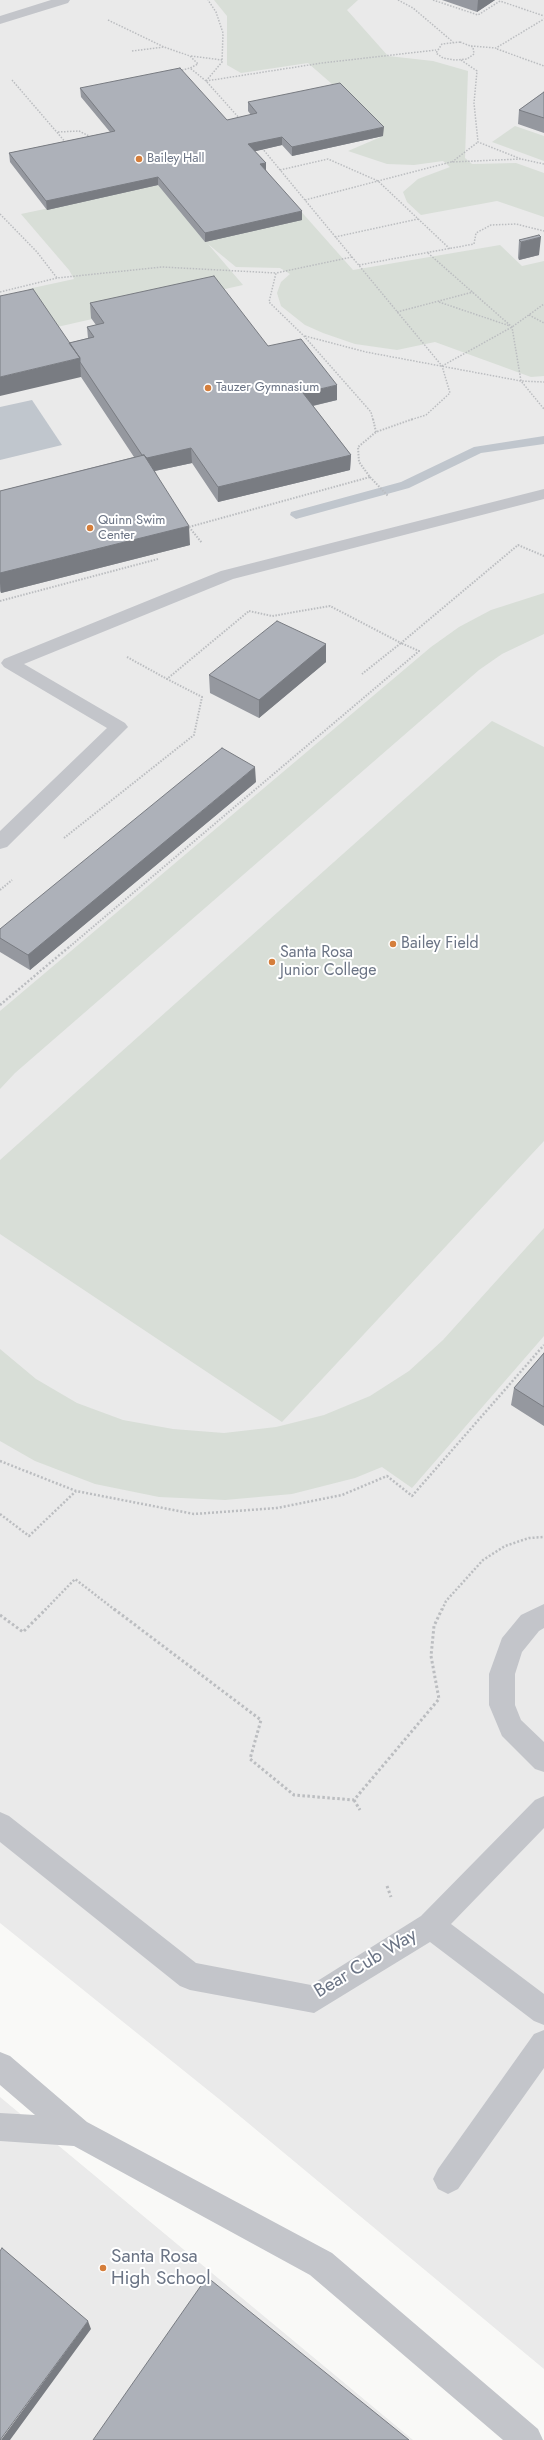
<!DOCTYPE html>
<style>
body{margin:0}
canvas{display:block;background:#f9f9f7}
</style>
<canvas width="544" height="2440"></canvas>
<script>
const c = document.querySelector('canvas').getContext('2d');
c.lineJoin = 'round';
function paint(path, color) {
  c.fillStyle = color;
  c.fill(path, 'evenodd');
}
function toPath(rows) {
  const path = new Path2D();
  for (const r of rows) {
    path.moveTo(r[0], r[1]);
    for (let i = 2; i < r.length; i += 2) path.lineTo(r[i], r[i + 1]);
  }
  return path;
}
function strokePath(path, color, width, dash) {
  c.strokeStyle = color;
  c.lineWidth = width;
  c.lineCap = dash ? 'butt' : 'round';
  c.setLineDash(dash || []);
  c.stroke(path);
}
function drawText(font, color, halo, rows, align = 'center') {
  c.font = font + ' Jost,sans-serif';
  c.lineWidth = 4;
  c.setLineDash([]);
  c.textBaseline = 'middle';
  c.strokeStyle = halo;
  c.fillStyle = color;
  for (const [text, x, y, turn = 0] of rows) {
    c.save();
    c.translate(x, y);
    c.rotate((+turn || 0) * Math.PI / 180);
    c.textAlign = isNaN(turn) ? turn : align;
    if (halo) c.strokeText(text, 0, 0);
    c.fillText(text, 0, 0);
    c.restore();
  }
}
const built = toPath([
 [0,0,544,0,544,2369,224,2103,0,1923],
 [0,2097,413,2440,0,2440]
]);
const green = toPath([
 [214,0,358,0,347,10,388,56,433,61,468,71,465,158,472,164,516,163,544,173,544,217,497,201,421,215,407,202,403,192,418,179,450,167,443,161,414,165,387,164,348,151,383,136,340,91,308,63,241,73,227,65,227,16],
 [515,126,544,136,544,161,492,142],
 [266,172,353,270,500,245,522,266,544,261,544,376,531,377,435,342,397,350,355,344,323,333,305,325,281,306,277,293,281,282,290,274,280,268,236,267,208,244,243,285,57,327,28,289,74,279,69,270,21,214,158,185],
 [544,593,544,634,502,654,479,670,15,1073,0,1089,0,1011,431,647,459,627,491,610],
 [492,721,544,747,544,1141,282,1422,0,1234,0,1160],
 [544,1228,544,1336,412,1488,382,1467,355,1478,292,1494,225,1500,159,1497,95,1484,35,1461,0,1441,0,1349,36,1379,77,1403,123,1420,173,1429,224,1433,276,1427,324,1415,370,1396,409,1371,443,1340]
]);
const water = toPath([
 [32,400,62,445,0,460,0,407]
]);
const stream = toPath([
 [544,436,544,444,481,453,409,488,296,519,290,515,291,512,401,482,474,447,544,436]
]);
const pathFar3 = toPath([
 [398,0,413,8,453,42],
 [433,0,478,15,500,1,544,16],
 [108,20,164,47,190,56,198,64,190,68,206,81,240,119],
 [460,42,473,47,474,54,467,59,455,60,443,58,436,53,442,44,460,42],
 [471,46,496,48,544,19],
 [497,49,544,66],
 [132,51,164,47],
 [191,56,222,60],
 [461,60,477,71,474,103,478,142,521,159,544,164],
 [179,71,190,68],
 [12,80,67,144],
 [206,81,322,63,436,50],
 [206,81,222,62,223,33,216,12,208,0],
 [58,132,79,131,93,138],
 [262,148,442,366,450,393,426,415,410,420],
 [452,162,478,142],
 [280,170,328,159,378,181,450,249],
 [305,200,451,162,521,159],
 [0,214,37,252,57,278],
 [335,237,418,219],
 [428,253,512,327,521,381,544,409],
 [352,257,276,273,269,302,304,336,371,412,373,420],
 [359,265,474,244,476,233,491,225,516,224,544,231],
 [0,292,57,278,162,267,276,273],
 [439,302,510,326],
 [397,312,473,292],
 [529,315,544,323],
 [305,336,366,352,521,381,544,382],
 [442,366,512,327,544,304]
]);
const pathFar2 = toPath([
 [373,419,376,432],
 [370,477,388,496],
 [189,527,370,477,359,462,358,447,376,432,413,419],
 [189,527,202,543],
 [0,601,158,559],
 [249,611,272,616,330,606,401,643,518,545,544,556],
 [127,657,167,679],
 [64,838,194,735,202,697,167,679,249,611],
 [0,890,12,880],
 [68,948,419,651,401,643,362,674]
]);
const pathFar1 = toPath([
 [0,1005,69,947],
 [0,1461,76,1491,194,1514,277,1508,342,1495,387,1476,412,1496,544,1345],
 [0,1514,29,1536,76,1491],
 [45,1610,75,1579,115,1610],
 [442,1610,446,1601,483,1560,505,1546,529,1538,544,1537]
]);
const path = toPath([
 [114,1609,261,1720,250,1759,294,1795,354,1800,439,1699,431,1656,434,1626,442,1609],
 [0,1615,23,1632,46,1609],
 [354,1800,360,1810],
 [387,1886,391,1897]
]);
const minor = toPath([
 [51,0,70,0,68,3,0,24,0,16,51,0],
 [544,489,544,499,233,579,24,664,125,723,128,727,7,847,0,849,0,831,107,728,4,667,1,663,4,659,221,571,544,489],
 [544,1604,544,1628,539,1631,522,1652,515,1674,515,1705,521,1720,544,1742,544,1772,535,1769,502,1736,489,1705,489,1674,502,1638,521,1615,544,1604],
 [544,1796,544,1828,451,1924,544,1994,544,2025,534,2021,430,1942,314,2013,190,1990,180,1986,0,1842,0,1812,9,1816,196,1963,311,1985,421,1916,535,1800,544,1796],
 [544,2030,544,2068,458,2189,448,2194,438,2189,433,2179,438,2169,534,2034,544,2030],
 [0,2052,10,2056,87,2122,332,2253,538,2429,543,2440,503,2440,310,2275,74,2146,0,2141,0,2113,35,2115,0,2085,0,2052]
]);
const wall = toPath([
 [442,0,495,0,477,12],
 [80,88,227,120,251,115,248,111,248,102,383,136,292,156,282,145,255,151,266,163,266,170,302,220,205,242,158,185,47,210,10,162,9,153,110,132,81,97],
 [544,92,544,133,518,124,519,110],
 [519,240,539,255,519,260,518,258],
 [90,303,268,346,337,400,313,406,351,455,350,470,218,502,192,463,155,471,190,545,1,593,0,591,0,491,134,457,81,377,69,343,88,338,87,327,96,325,91,318],
 [326,644,326,662,259,718,210,693,209,675],
 [256,782,30,970,0,952,0,929],
 [544,1353,544,1426,511,1405,514,1388]
]);
const shadedWall = toPath([
 [478,0,495,0,477,12],
 [384,127,383,136,292,156,292,147],
 [282,137,282,145,248,153,248,144],
 [266,163,266,172,260,164],
 [158,177,158,185,47,210,46,201],
 [302,211,302,220,205,242,205,233],
 [541,237,539,255,519,260,521,242],
 [80,358,81,377,0,396,0,377],
 [337,385,337,400,303,408,303,393],
 [191,448,192,463,145,473,145,458],
 [351,455,350,470,218,502,218,487],
 [189,526,190,545,1,593,0,583,0,573],
 [326,644,326,662,259,718,259,700],
 [255,767,256,782,30,970,28,955],
 [88,2321,91,2329,10,2440,1,2440]
]);
const building = toPath([
 [180,68,227,120,257,113,248,102,340,83,384,127,292,147,282,137,248,144,266,163,260,164,302,211,205,233,158,177,46,201,9,153,115,131,80,88,180,68],
 [544,92,544,118,519,110,544,92],
 [539,235,541,237,521,242,519,240,539,235],
 [214,276,268,346,301,339,337,385,303,393,351,455,218,487,191,448,147,458,144,455,142,455,80,362,80,358,69,343,94,337,87,327,104,323,90,303,214,276],
 [33,289,80,358,0,377,0,296,33,289],
 [144,455,189,526,0,573,0,491,144,455],
 [277,621,326,644,259,700,209,675,277,621],
 [222,748,255,767,28,955,0,938,0,929,222,748],
 [544,1353,544,1407,514,1388,544,1353],
 [2,2248,88,2321,0,2440,0,2251,2,2248],
 [207,2277,409,2440,93,2440,207,2277]
]);
const markers = [
 [139,159,4,"#d57e3b"],
 [208,388,4,"#d57e3b"],
 [90,528,4,"#d57e3b"],
 [393,944,4,"#d57e3b"],
 [272,962,4,"#d57e3b"],
 [103,2268,4,"#d57e3b"]
];
const farPoinames = [
 ["Bailey Hall",147,159],
 ["Tauzer Gymnasium",216,388],
 ["Quinn Swim",98,521],
 ["Center",98,536]
];
const poiNames = [
 ["Bailey Field",401,944],
 ["Santa Rosa",280,953],
 ["Junior College",280,971]
];
const nearStreetnames = [
 ["Bear Cub Way",366,1964,-31]
];
const nearPoinames = [
 ["Santa Rosa",111,2257],
 ["High School",111,2279]
];
paint(built, '#eaeaea');
paint(green, '#d8ded7');
paint(water, '#c0c6cd');
paint(stream, '#c0c6cd');
strokePath(pathFar3, '#bbbdc0', 1.5, [1.5, 1.5]);
strokePath(pathFar2, '#bbbdc0', 2, [1.5, 1.5]);
strokePath(pathFar1, '#bbbdc0', 2.5, [2, 2]);
strokePath(path, '#bbbdc0', 3, [2.5, 2.5]);
paint(minor, '#c3c5ca');
paint(wall, '#95989f');
paint(shadedWall, '#797c82');
paint(building, '#adb1b9');
strokePath(building, '#797c82', 1);
for (const [x, y, r, color] of markers) {
  const dot = new Path2D();
  dot.arc(x, y, r, 0, 2 * Math.PI);
  c.fillStyle = color;
  c.fill(dot);
  strokePath(dot, '#fff', 1.5);
}
drawText('13px', '#6b7485', '#fff', farPoinames, 'left');
drawText('16px', '#6b7485', '#fff', poiNames, 'left');
drawText('19px', '#6b7485', '#fff', nearStreetnames);
drawText('19px', '#6b7485', '#fff', nearPoinames, 'left');
</script>
